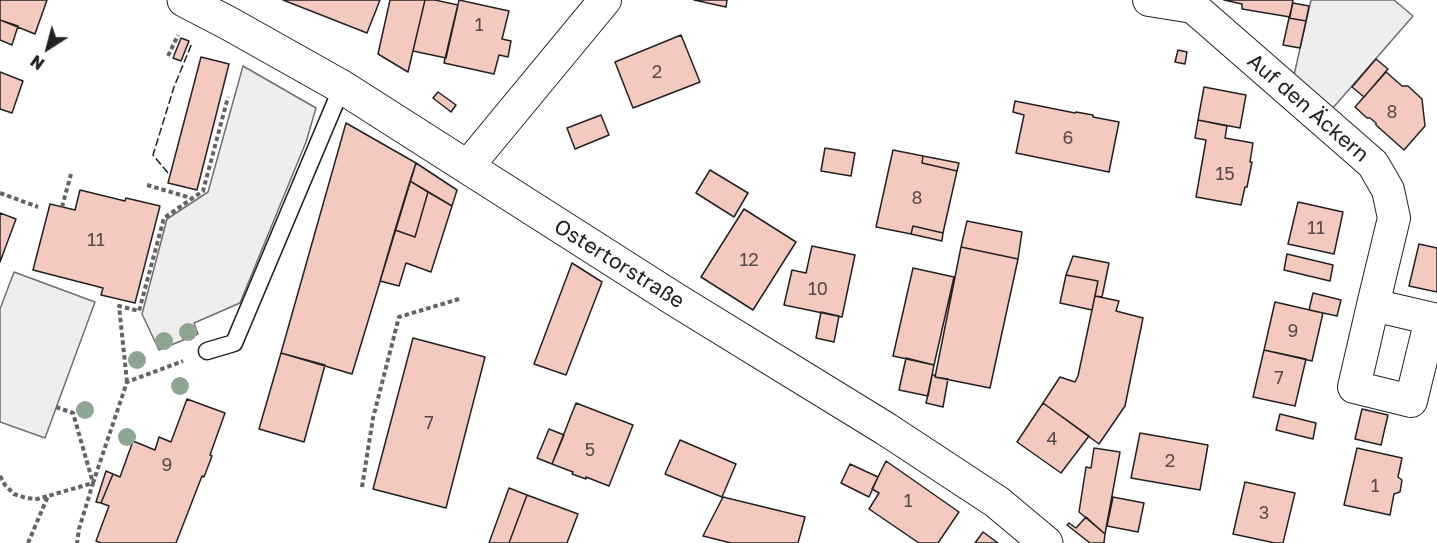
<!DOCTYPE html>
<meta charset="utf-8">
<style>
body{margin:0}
#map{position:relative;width:1437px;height:543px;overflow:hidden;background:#fff;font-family:"Golos Text",sans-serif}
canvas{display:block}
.north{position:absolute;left:18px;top:18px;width:60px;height:60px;-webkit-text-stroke:4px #fff;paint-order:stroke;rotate:216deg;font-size:16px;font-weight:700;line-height:24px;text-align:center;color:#222}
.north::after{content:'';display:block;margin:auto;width:21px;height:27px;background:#222;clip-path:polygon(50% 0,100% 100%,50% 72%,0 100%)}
</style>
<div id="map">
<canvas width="1437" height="543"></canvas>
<div class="north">N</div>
</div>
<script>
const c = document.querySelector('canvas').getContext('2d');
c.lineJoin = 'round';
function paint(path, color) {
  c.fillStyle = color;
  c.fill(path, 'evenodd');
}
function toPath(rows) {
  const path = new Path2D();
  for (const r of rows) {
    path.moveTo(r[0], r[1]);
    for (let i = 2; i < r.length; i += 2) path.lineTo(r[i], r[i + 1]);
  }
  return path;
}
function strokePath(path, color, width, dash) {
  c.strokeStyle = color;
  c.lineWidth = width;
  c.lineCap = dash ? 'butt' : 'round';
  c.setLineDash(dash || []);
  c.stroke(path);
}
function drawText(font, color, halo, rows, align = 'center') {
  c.font = font + ' "Golos Text",sans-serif';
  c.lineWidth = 4.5;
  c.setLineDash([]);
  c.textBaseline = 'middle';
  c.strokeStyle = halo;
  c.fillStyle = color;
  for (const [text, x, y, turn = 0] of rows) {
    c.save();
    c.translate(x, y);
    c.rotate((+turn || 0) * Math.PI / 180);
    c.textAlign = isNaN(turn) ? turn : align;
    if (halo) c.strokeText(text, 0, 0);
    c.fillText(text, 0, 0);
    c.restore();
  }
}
const green = toPath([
 [1311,0,1394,0,1413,16,1332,109,1294,75,1311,0],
 [243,66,316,108,306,142,240,303,194,323,198,334,159,350,142,314,167,219,208,192,243,66],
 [14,272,95,302,45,438,0,422,0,309,14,272]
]);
const building = toPath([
 [0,0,47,0,35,34,0,20,0,0],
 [283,0,380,0,367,33,283,0],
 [390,0,425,0,408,72,378,54,390,0],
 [425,0,435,0,458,5,446,58,413,51,425,0],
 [459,0,509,11,502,39,511,41,508,57,499,55,494,74,444,63,459,0],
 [694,0,727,0,726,7,694,0],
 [1224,0,1293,0,1290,17,1242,9,1242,4,1224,0],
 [1293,3,1309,6,1306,21,1289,18,1293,3],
 [1289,18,1306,21,1300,48,1283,45,1289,18],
 [0,20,18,26,12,45,0,40,0,20],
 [681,35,700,82,633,108,615,62,681,35],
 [181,38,189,41,181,61,173,58,181,38],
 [1178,50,1187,52,1185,64,1175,62,1178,50],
 [201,57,229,64,197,190,168,183,201,57],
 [1376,59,1388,69,1364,97,1352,87,1376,59],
 [0,72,23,81,12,113,0,109,0,72],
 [1386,72,1402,86,1408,86,1422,99,1425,126,1404,150,1376,125,1376,123,1370,118,1367,118,1355,107,1386,72],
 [1204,87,1246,95,1240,128,1198,120,1204,87],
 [438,92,456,105,451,112,433,98,438,92],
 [1015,101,1075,113,1076,112,1093,115,1093,117,1119,122,1109,172,1016,153,1024,115,1013,112,1015,101],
 [601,115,609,135,575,149,567,128,601,115],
 [1198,120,1227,126,1225,138,1253,143,1250,162,1252,162,1247,187,1245,187,1241,205,1196,197,1206,140,1195,138,1198,120],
 [346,123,416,163,352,374,281,353,346,123],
 [825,148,855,153,851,176,821,171,825,148],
 [893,150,923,156,922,163,957,171,943,233,913,226,911,234,876,227,893,150],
 [923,156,959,163,957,171,922,163,923,156],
 [416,163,457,190,452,206,410,181,416,163],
 [710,170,748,193,734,217,696,193,710,170],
 [410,181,428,192,415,237,395,230,410,181],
 [80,190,125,201,126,198,160,206,135,303,101,295,103,288,33,270,50,204,75,210,80,190],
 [428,192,452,206,431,272,406,263,399,286,380,281,395,230,415,237,428,192],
 [1298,202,1343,212,1334,254,1288,244,1298,202],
 [744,209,796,242,753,310,701,277,744,209],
 [0,213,16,219,0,262,0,213],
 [967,221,1022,232,1018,259,961,247,967,221],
 [913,226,943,233,942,241,911,234,913,226],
 [1419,244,1437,248,1437,292,1409,286,1419,244],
 [812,246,855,255,842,317,784,305,792,270,806,273,812,246],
 [961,247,1018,259,990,388,935,377,961,247],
 [1287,254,1333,265,1330,281,1284,270,1287,254],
 [1073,256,1109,263,1102,297,1095,296,1098,281,1066,275,1073,256],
 [572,263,602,282,566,375,534,364,572,263],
 [913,268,954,277,934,365,893,356,913,268],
 [1066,275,1098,281,1092,310,1060,303,1066,275],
 [1313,293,1341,300,1337,316,1309,310,1313,293],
 [1095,296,1119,301,1116,311,1143,318,1125,406,1099,444,1043,403,1060,377,1075,382,1078,376,1095,296],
 [1275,302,1323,313,1312,361,1264,350,1275,302],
 [821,312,839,316,834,342,816,338,821,312],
 [413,338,485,357,446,508,373,489,413,338],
 [1264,350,1306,359,1295,406,1253,397,1264,350],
 [281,353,325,365,304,442,259,429,281,353],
 [906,358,934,365,928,396,899,390,906,358],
 [932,375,935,375,935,377,948,379,943,407,926,403,932,375],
 [187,399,225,413,210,455,212,456,204,477,202,476,176,543,101,543,96,541,109,506,101,503,113,474,120,477,133,441,155,450,159,437,171,442,187,399],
 [576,403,633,425,609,486,586,477,586,479,572,474,573,472,552,464,576,403],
 [1043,403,1089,436,1061,473,1017,442,1043,403],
 [1362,409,1388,415,1381,445,1355,439,1362,409],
 [1280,414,1316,423,1313,439,1276,430,1280,414],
 [549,429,564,435,552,464,537,458,549,429],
 [1140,433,1208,445,1200,490,1131,478,1140,433],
 [680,440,736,464,722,497,665,474,680,440],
 [1094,448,1120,452,1105,534,1079,512,1086,467,1091,468,1094,448],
 [1357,448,1402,458,1398,477,1402,480,1400,492,1394,494,1390,515,1344,505,1357,448],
 [886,461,959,512,938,543,919,543,869,509,879,493,872,489,886,461],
 [850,464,878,477,869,497,841,483,850,464],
 [106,471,113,474,101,503,96,502,106,471],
 [1245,482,1295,493,1283,543,1275,543,1233,534,1245,482],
 [509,488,527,495,509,543,489,543,509,488],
 [527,495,578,514,567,543,509,543,527,495],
 [723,497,805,517,798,543,731,543,703,536,723,497],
 [1113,497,1144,503,1138,532,1107,526,1113,497],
 [1086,517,1105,534,1104,543,1090,543,1067,525,1069,523,1076,528,1086,517],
 [983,532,998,543,975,543,983,532]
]);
const path = toPath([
 [168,56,178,35],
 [147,185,191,198],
 [0,193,38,207],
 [62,207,71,174],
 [127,382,119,306,139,311,164,218,203,191,228,97],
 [56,407,73,413,93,483,79,529,77,543],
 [0,476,5,485,14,494,26,498,37,499,48,496],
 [362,487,373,418,399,317,459,299],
 [28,543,48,496,93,483,127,382,183,361]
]);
const service = toPath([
 [207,351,234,343,342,87]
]);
const minor = toPath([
 [1149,0,1193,7,1373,164,1388,190,1394,218,1373,305,1437,320],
 [467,167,605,0],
 [1373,305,1354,387,1411,401,1431,319]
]);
const tertiary = toPath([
 [184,0,230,24,342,87,676,300,886,429,997,502,1046,543]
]);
const fence = toPath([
 [168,173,153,155,174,87,192,43]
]);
const trees = [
 [188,332],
 [164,341],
 [137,360],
 [180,386],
 [85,410],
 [127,437]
];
const numberNames = [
 ["1",479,25],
 ["2",657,72],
 ["8",1392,112],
 ["6",1068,138],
 ["15",1225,174],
 ["8",917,198],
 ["11",1316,228],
 ["11",96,240],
 ["12",749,260],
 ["10",818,289],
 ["9",1293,331],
 ["7",1279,378],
 ["7",429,423],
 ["4",1052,439],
 ["5",590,450],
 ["2",1170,461],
 ["9",167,465],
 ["1",1375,486],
 ["1",908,501],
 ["3",1264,513]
];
const streetNames = [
 ["Auf den Äckern",1308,108,41],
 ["Ostertorstraße",619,264,32]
];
paint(green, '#eee');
strokePath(green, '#6f6f6f', 1.5);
paint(building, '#f3c9c0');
strokePath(building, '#222', 1.5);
strokePath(service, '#222', 19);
strokePath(minor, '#222', 34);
strokePath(tertiary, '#222', 35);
strokePath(path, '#646464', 4, [4.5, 3]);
strokePath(service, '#fff', 16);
strokePath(minor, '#fff', 32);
strokePath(tertiary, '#fff', 33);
strokePath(fence, '#222', 1.5, [8, 3]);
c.fillStyle = '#8da692';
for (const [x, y] of trees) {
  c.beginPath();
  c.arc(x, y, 9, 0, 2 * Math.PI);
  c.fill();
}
drawText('18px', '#564c4a', null, numberNames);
drawText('21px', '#222', '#fff', streetNames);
</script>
